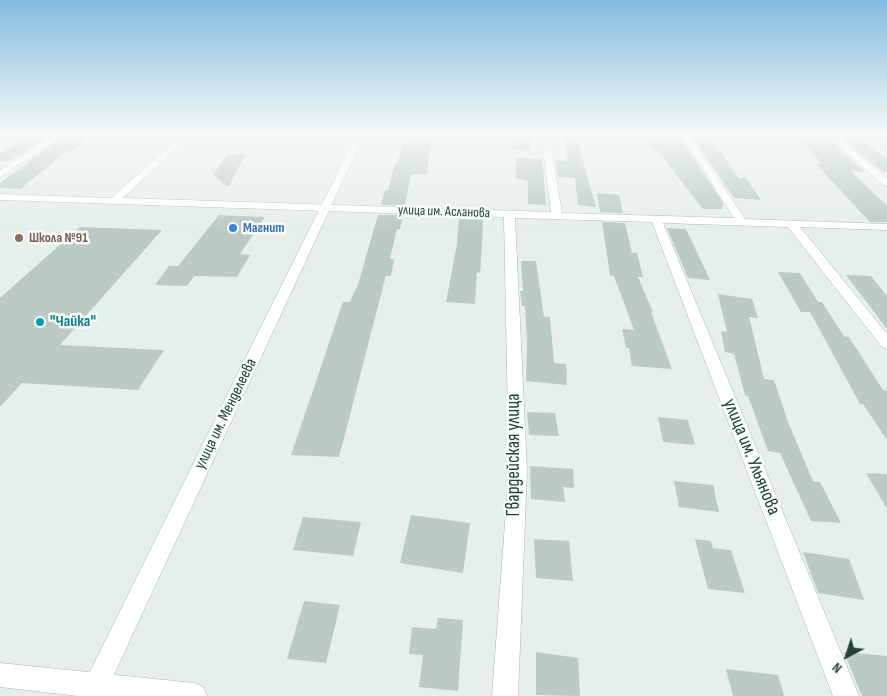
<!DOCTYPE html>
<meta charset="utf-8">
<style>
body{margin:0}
#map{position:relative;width:887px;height:696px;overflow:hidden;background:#e6efeb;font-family:"Sofia Sans Condensed",sans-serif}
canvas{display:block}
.north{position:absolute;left:822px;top:631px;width:50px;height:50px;-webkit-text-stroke:4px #f7fbf9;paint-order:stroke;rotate:220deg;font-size:14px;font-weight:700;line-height:20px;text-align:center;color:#24423a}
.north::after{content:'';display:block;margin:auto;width:18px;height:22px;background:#24423a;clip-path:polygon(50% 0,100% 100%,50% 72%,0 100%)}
</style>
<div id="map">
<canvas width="887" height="696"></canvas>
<div class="north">N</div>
</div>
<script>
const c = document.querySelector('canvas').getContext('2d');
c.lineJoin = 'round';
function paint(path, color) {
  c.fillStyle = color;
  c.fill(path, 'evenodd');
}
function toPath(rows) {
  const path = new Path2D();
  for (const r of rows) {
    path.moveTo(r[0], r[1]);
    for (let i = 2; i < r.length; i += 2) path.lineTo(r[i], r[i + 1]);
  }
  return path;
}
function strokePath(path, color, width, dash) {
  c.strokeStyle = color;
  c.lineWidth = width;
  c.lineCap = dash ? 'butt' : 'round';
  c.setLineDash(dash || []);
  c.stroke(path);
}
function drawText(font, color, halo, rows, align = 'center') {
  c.font = font + ' "Sofia Sans Condensed",sans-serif';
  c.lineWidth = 5;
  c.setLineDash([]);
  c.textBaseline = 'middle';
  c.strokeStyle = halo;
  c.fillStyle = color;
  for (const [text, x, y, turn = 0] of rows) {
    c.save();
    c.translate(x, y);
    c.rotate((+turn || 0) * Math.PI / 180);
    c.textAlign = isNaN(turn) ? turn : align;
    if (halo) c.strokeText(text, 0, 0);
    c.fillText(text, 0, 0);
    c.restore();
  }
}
const building = toPath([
 [36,133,55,133,10,161,0,161,0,153],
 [70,133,97,133,72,151,67,151,20,189,0,188,0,183,30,162,27,162],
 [513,133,530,133,531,151,511,149],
 [564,133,575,133,596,207,578,205,575,178,558,177,555,160,568,161],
 [644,133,678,134,723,203,722,209,703,209,658,151,652,150],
 [691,134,708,135,739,178,746,178,761,200,734,198],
 [798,137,826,137,865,172,851,171,887,206,887,222,870,222,816,164,822,164],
 [841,137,857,138,887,159,887,172,883,172],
 [407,140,431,140,427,174,411,174,405,205,381,205,385,190,388,191,395,163,397,163,403,144,406,144],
 [228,154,246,154,228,187,213,175],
 [516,158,542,159,546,205,528,204,528,181,516,178],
 [597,193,619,195,623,213,600,212],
 [219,215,265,217,240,254,250,255,237,277,194,276,187,286,155,285,169,266,178,266],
 [378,215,403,215,400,229,397,229,390,259,394,259,391,276,386,276,384,283,339,457,291,455,343,302,350,302,356,288,357,288],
 [459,219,483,220,482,246,480,273,477,272,475,304,446,302,457,244],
 [602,222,625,223,632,253,637,253,643,277,638,277,653,312,651,312,672,369,632,366,629,348,626,348,622,329,634,330,614,276,610,275],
 [80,227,162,230,60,345,164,350,138,390,22,383,0,407,0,298],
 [667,228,686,229,710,280,688,278],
 [521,261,536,261,544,317,550,317,554,363,566,364,567,385,526,381,527,340,525,306,522,306,520,291,523,291],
 [778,272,800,273,818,302,822,302,844,336,849,337,883,390,887,391,887,440,863,404,860,404,810,312,801,312],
 [846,275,871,276,887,296,887,329],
 [718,294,752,299,758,318,749,317,764,379,774,380,788,422,813,481,820,482,841,523,811,521,780,453,768,451,748,396,745,395,734,354,725,352,721,331,727,332],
 [527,412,555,413,559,436,529,435],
 [658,417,688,420,695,445,663,442],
 [530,466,573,469,574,488,563,487,565,502,531,499],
 [866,473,887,474,887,509],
 [674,481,713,485,719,512,679,507],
 [411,515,470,523,463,573,400,563],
 [303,517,361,522,353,556,293,550],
 [534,539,569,541,573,581,536,578],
 [695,539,711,541,713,548,731,550,745,593,708,589],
 [803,552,849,559,864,600,818,593],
 [304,601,340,605,326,663,287,659],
 [438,618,463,620,458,691,419,687,423,655,409,654,412,627,436,629],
 [536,652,578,658,580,696,536,695],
 [844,652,887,656,887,696,862,696],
 [726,669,778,675,784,696,733,696]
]);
const minor = toPath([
 [58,133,68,133,0,177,0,170,58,133],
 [185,133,194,133,123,198,551,212,541,133,549,133,562,213,734,218,680,133,688,133,745,219,887,224,887,230,800,227,887,334,887,349,882,347,788,227,663,223,859,696,833,696,652,222,515,218,527,470,518,696,492,696,509,470,504,217,0,200,0,194,111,198,185,133],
 [824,133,833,133,887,178,887,186,883,185,824,133],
 [0,663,194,683,203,687,207,696,78,696,0,687,0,663]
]);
const secondary = toPath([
 [357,133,365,133,104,696,78,696,357,133]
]);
const markers = [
 [233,228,5,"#3f7fe0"],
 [19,238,5,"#8d6e63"],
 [40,322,5,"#0f9aa8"]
];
const farStreetnames = [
 ["улица им. Асланова",444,212,2]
];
const farShopnames = [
 ["Магнит",243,228]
];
const farEducationnames = [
 ["Школа №91",29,238]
];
const cultureNames = [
 ["\"Чайка\"",50,322]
];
const streetNames = [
 ["улица им. Менделеева",226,414,-64]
];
const nearStreetnames = [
 ["Гвардейская улица",514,455,-90],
 ["улица им. Ульянова",751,457,68]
];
paint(building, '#bbcac4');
strokePath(minor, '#a8b8b2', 1);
strokePath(secondary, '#a4bbb3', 1);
paint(minor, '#fff');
paint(secondary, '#fff');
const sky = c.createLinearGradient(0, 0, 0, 230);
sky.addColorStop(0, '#84bce0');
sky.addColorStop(0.58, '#f4f8f6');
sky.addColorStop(1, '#f4f8f600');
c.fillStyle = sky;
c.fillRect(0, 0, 887, 230);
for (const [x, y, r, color] of markers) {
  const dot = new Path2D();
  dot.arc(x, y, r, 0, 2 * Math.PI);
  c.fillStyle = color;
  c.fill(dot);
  strokePath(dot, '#f7fbf9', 2);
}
drawText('14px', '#24423a', '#f7fbf9', farStreetnames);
drawText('bold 14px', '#366cbe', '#f7fbf9', farShopnames, 'left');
drawText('bold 14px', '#785e54', '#f7fbf9', farEducationnames, 'left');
drawText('bold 16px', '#0d838f', '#f7fbf9', cultureNames, 'left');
drawText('16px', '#24423a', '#f7fbf9', streetNames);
drawText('19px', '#24423a', '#f7fbf9', nearStreetnames);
</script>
